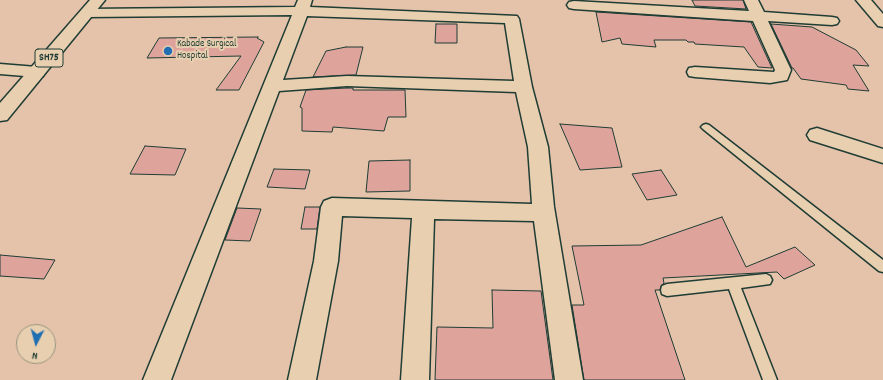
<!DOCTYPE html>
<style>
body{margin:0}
#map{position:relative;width:883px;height:380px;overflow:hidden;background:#e5c2aa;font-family:Dekko,sans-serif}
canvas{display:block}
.north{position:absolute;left:16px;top:324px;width:40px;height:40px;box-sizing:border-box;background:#e8cfb0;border:1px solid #98957e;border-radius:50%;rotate:186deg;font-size:11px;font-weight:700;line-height:16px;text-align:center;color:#1f3d34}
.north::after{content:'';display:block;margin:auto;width:14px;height:18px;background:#1f6fb2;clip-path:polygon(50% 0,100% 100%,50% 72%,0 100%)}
</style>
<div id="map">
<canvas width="883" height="380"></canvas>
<div class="north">N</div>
</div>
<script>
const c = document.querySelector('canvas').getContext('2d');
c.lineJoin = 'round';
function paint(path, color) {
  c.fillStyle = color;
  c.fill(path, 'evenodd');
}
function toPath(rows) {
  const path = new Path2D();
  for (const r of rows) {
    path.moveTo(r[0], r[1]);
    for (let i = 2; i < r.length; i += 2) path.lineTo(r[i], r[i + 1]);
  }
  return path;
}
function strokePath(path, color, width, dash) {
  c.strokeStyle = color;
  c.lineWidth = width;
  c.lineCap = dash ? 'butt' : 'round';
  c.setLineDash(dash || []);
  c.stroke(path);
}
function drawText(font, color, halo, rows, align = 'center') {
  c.font = font + ' Dekko,sans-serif';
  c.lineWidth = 4;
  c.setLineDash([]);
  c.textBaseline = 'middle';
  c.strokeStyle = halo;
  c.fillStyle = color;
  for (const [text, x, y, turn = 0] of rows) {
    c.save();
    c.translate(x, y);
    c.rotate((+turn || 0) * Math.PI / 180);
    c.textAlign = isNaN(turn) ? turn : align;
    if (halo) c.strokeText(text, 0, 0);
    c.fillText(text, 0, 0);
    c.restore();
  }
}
const building = toPath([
 [692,0,743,0,746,9,695,6,692,0],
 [596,12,751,22,772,68,758,67,744,47,695,44,694,42,688,42,686,40,654,40,656,47,622,44,620,38,602,42,596,12],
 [436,24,457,24,457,43,435,43,436,24],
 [771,24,812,27,856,50,869,66,853,65,869,91,848,89,846,85,801,79,793,68,792,68,771,24],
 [258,37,257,38,264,42,239,90,216,90,241,56,147,58,159,38,258,37],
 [346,47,363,47,356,75,313,77,326,51,346,47],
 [347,88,353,88,353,90,405,90,406,117,388,117,384,131,333,127,332,132,302,131,302,108,300,107,306,90,347,88],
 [560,124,612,128,622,167,580,170,560,124],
 [145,146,186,149,175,175,130,174,145,146],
 [410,160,410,191,366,192,369,161,410,160],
 [274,169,310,170,305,189,267,187,274,169],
 [661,170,677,195,647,200,632,174,661,170],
 [305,207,320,207,317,229,301,229,305,207],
 [237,208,261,209,250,241,225,240,237,208],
 [722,217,746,267,795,247,815,265,784,279,777,272,663,278,664,283,661,286,660,290,655,290,685,380,584,380,572,305,584,305,572,246,641,245,722,217],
 [0,255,55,260,44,279,0,276,0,255],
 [492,290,541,291,553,380,435,380,437,327,493,328,492,290]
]);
const service = toPath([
 [706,124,709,125,883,260,883,272,879,271,703,129,701,127,703,125,706,124],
 [766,274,770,276,772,280,770,284,741,288,777,380,763,380,729,289,667,296,662,294,661,290,662,286,667,284,766,274]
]);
const minor = toPath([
 [298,0,312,0,310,7,517,16,519,19,532,87,548,147,554,207,583,380,555,380,534,221,434,219,429,380,401,380,412,218,342,216,338,261,316,380,288,380,314,261,321,207,324,201,332,198,532,204,528,147,516,92,347,86,279,91,171,380,143,380,292,15,87,17,82,16,80,13,82,10,87,9,295,7,298,0],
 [307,16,505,23,514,81,347,76,283,80,307,16],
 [744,0,758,0,764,12,832,17,837,18,839,21,837,24,832,25,768,21,791,70,787,80,770,83,695,77,689,76,687,72,689,68,695,67,774,72,775,70,753,21,574,9,569,8,567,5,569,2,574,1,749,11,744,0],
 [856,0,871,0,883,14,883,27,878,26,856,0],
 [0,64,37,67,43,68,45,72,43,76,37,77,0,74,0,64],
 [817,128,883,149,883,163,810,140,807,135,810,130,817,128]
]);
const primary = toPath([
 [90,0,105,0,7,120,0,121,0,103,90,0]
]);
const markers = [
 [168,51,5,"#1f6fb2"]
];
const farPoinames = [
 ["Kabade Surgical",177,45],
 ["Hospital",177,57]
];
const shields = [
 [49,58,28]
];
const shieldNames = [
 ["SH75",49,58]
];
paint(building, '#dea49c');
strokePath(building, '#1f3d34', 1);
strokePath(service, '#1f3d34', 3);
strokePath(minor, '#1f3d34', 3);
strokePath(primary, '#1f3d34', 3);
paint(service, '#e8cfb0');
paint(minor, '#e8cfb0');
paint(primary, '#e8cfb0');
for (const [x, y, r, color] of markers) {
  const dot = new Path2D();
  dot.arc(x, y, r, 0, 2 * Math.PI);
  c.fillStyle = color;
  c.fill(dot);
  strokePath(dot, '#e8cfb0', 1.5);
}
drawText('10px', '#1f3d34', '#e8cfb0', farPoinames, 'left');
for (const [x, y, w] of shields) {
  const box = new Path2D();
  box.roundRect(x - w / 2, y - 9, w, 18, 3);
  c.fillStyle = '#e8cfb0';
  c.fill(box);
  strokePath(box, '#1f3d34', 1);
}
drawText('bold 11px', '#1f3d34', null, shieldNames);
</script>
